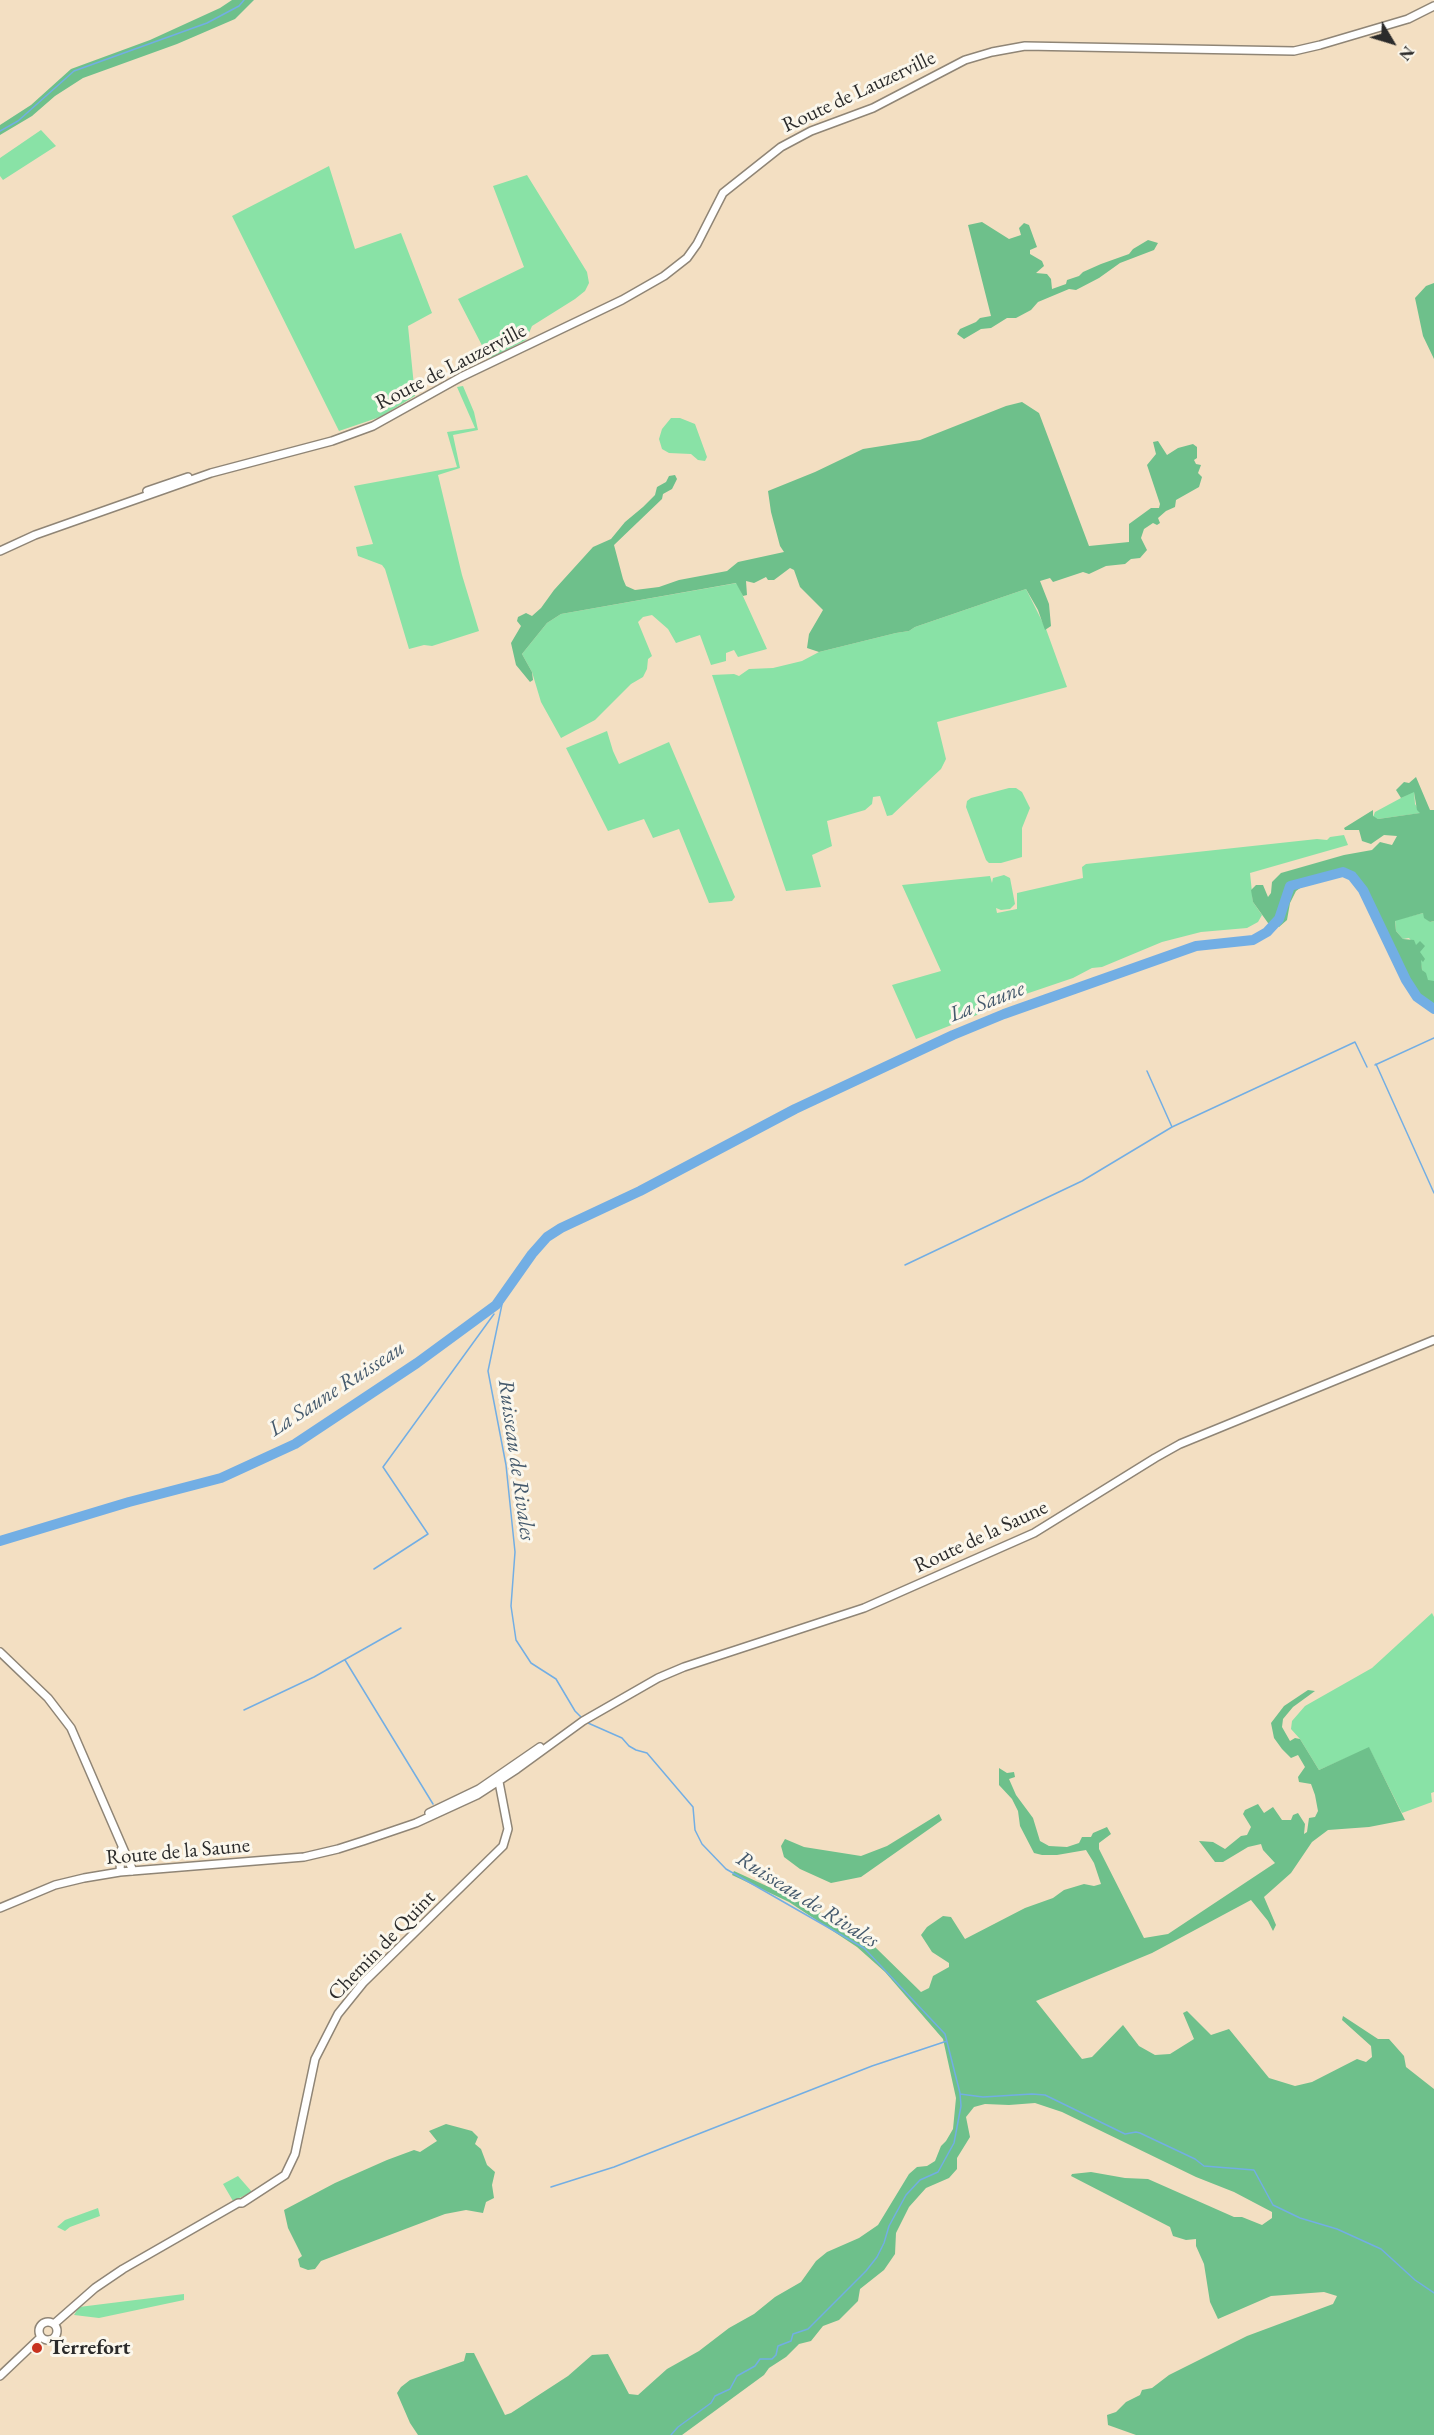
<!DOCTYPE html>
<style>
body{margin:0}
#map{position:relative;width:1434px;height:2435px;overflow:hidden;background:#f3dfc2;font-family:"EB Garamond",serif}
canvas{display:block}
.north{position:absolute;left:1362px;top:12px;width:60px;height:60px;-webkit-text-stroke:4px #fbf7ec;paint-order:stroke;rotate:128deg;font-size:16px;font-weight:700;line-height:24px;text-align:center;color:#2b2b2b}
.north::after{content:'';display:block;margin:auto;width:21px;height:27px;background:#2b2b2b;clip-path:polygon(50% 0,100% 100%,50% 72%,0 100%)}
</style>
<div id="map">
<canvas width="1434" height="2435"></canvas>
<div class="north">N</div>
</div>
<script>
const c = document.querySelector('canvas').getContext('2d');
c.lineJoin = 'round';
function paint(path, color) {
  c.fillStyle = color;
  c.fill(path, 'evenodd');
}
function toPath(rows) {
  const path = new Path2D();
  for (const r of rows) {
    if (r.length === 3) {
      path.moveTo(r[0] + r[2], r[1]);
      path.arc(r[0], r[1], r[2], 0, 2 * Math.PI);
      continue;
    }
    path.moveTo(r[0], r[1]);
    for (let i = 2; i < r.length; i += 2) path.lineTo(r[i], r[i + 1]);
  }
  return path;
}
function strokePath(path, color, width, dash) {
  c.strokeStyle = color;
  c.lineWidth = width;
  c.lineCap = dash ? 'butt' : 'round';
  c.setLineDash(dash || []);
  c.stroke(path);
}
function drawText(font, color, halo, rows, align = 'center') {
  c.font = font + ' "EB Garamond",serif';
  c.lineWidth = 6;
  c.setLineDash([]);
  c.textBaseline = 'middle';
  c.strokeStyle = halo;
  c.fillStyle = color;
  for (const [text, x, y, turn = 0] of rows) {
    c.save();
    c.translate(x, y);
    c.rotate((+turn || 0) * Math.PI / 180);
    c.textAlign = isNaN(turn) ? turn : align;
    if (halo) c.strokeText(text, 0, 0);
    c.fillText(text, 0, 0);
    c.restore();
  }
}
const green = toPath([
 [41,130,56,146,3,180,0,176,0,158],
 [329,166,355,249,401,233,432,313,408,326,415,396,380,417,339,431,232,216],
 [527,175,587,272,589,283,585,291,575,299,532,326,526,340,489,359,458,299,524,267,493,186],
 [463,386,474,412,478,430,453,435,460,468,438,475,462,575,479,631,432,646,424,645,409,649,385,569,382,565,358,556,356,547,373,544,354,486,457,467,447,432,475,428,457,387],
 [671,418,680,418,695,424,707,457,705,461,698,460,691,454,669,453,662,449,659,439,662,429],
 [737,583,767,649,738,657,734,650,726,653,726,661,711,665,700,635,676,643,668,629,652,615,643,617,638,622,652,656,648,659,647,669,643,677,631,684,595,720,561,738,541,702,532,672,522,654,547,623,561,614],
 [1026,589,1046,629,1067,687,937,722,946,759,941,769,892,815,887,816,880,796,873,797,872,804,865,810,827,821,832,846,812,855,821,887,786,891,712,675,734,674,739,676,749,669,773,668,802,661,819,652,896,633,909,631,915,627],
 [607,731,613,751,619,764,669,742,735,897,732,901,709,903,679,829,653,838,644,819,608,831,566,748],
 [1009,788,1016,788,1022,792,1030,808,1022,828,1022,857,1001,863,989,863,986,860,966,807,967,801,971,798],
 [1414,791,1415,804,1421,813,1378,819,1373,817,1375,812],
 [1344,835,1348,845,1250,873,1253,902,1262,915,1258,922,1247,928,1201,932,1162,942,1102,967,1092,968,1073,978,1014,998,1004,997,997,1004,982,1013,916,1039,892,985,941,971,902,885,990,876,992,883,993,878,1004,875,1010,878,1015,904,1010,909,1001,910,996,908,997,913,1017,909,1017,893,1083,878,1082,867,1086,864,1317,839,1327,840,1330,837],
 [1423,913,1430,922,1434,921,1434,981,1428,981,1422,970,1419,952,1415,945,1409,938,1403,939,1396,931,1395,920],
 [1432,1613,1434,1617,1434,1792,1431,1793,1432,1802,1402,1813,1369,1748,1319,1770,1300,1739,1291,1729,1292,1721,1305,1706,1372,1668],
 [238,2176,252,2192,233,2201,223,2184],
 [98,2208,100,2216,70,2227,65,2231,57,2227,65,2220],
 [184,2294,184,2300,99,2318,74,2315,79,2307]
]);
const forest = toPath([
 [232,0,254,0,235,19,177,44,83,78,55,96,32,116,0,135,0,125,31,105,71,69,150,40,220,8],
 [982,222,1009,239,1021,235,1019,228,1024,223,1029,225,1037,247,1030,250,1030,254,1042,261,1044,266,1036,273,1047,274,1051,279,1052,289,1066,284,1067,280,1079,276,1083,272,1101,264,1129,254,1133,249,1148,240,1158,243,1154,250,1120,263,1099,278,1076,290,1069,289,1038,302,1031,310,1016,318,1007,318,991,328,981,329,964,339,957,334,960,329,976,322,980,318,991,316,968,225],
 [1434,283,1434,359,1423,336,1415,298,1426,286],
 [1022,402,1039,413,1089,546,1129,542,1129,524,1151,508,1159,508,1160,504,1147,465,1156,454,1153,442,1158,441,1167,455,1178,448,1193,444,1197,447,1197,458,1194,460,1196,464,1201,465,1198,473,1202,477,1199,487,1176,500,1175,507,1166,511,1158,518,1160,523,1157,525,1153,523,1144,529,1141,538,1147,550,1140,558,1131,559,1125,564,1106,566,1089,574,1083,572,1053,582,1050,578,1040,581,1049,604,1051,626,1045,630,1038,610,1026,589,915,627,909,631,896,633,819,652,807,648,809,634,823,610,800,587,794,570,790,568,774,580,768,580,766,577,754,583,746,581,747,595,743,596,736,583,561,614,547,623,522,654,532,672,533,680,530,682,516,665,511,643,521,626,517,621,518,617,526,613,532,616,541,608,554,590,593,547,611,539,625,522,643,507,655,495,657,487,666,482,669,476,675,475,677,479,672,489,663,494,662,499,614,545,623,579,626,586,635,590,659,587,679,580,727,571,738,562,784,552,780,546,771,512,768,491,815,472,863,449,920,440,1006,406],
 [1416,777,1430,810,1434,810,1434,921,1430,922,1424,918,1423,913,1395,921,1396,931,1403,939,1414,940,1416,945,1420,941,1425,946,1420,952,1425,959,1423,962,1421,960,1422,970,1426,973,1428,980,1434,981,1434,1012,1421,1005,1412,995,1358,889,1347,877,1337,876,1303,886,1296,891,1290,903,1287,920,1279,927,1268,923,1253,902,1251,890,1256,885,1263,885,1268,897,1271,893,1272,882,1281,873,1344,855,1372,850,1380,842,1392,845,1397,836,1384,835,1371,844,1362,841,1359,830,1345,830,1344,828,1373,810,1373,816,1378,819,1420,813,1417,810,1414,792,1401,798,1396,790,1404,782,1409,783],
 [1308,1690,1315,1691,1293,1707,1283,1719,1282,1727,1290,1741,1295,1738,1300,1739,1319,1770,1369,1747,1405,1820,1369,1827,1328,1830,1312,1842,1291,1873,1264,1897,1276,1925,1273,1931,1268,1921,1251,1900,1152,1953,1036,2001,1082,2059,1092,2057,1123,2025,1139,2046,1155,2055,1170,2054,1194,2039,1183,2013,1187,2011,1211,2035,1229,2029,1269,2078,1295,2086,1312,2082,1357,2059,1366,2062,1372,2057,1371,2046,1342,2020,1343,2016,1378,2039,1389,2039,1404,2056,1406,2067,1434,2089,1434,2435,1136,2435,1108,2425,1107,2415,1116,2412,1126,2402,1140,2395,1142,2390,1152,2388,1169,2375,1247,2336,1333,2304,1337,2296,1324,2292,1271,2296,1218,2319,1210,2302,1204,2264,1196,2246,1196,2239,1186,2240,1173,2236,1170,2227,1071,2176,1072,2174,1091,2172,1125,2178,1148,2179,1234,2217,1242,2217,1262,2225,1272,2218,1272,2212,1234,2192,1196,2177,1062,2112,1035,2103,1009,2105,985,2104,974,2107,966,2117,970,2137,957,2158,957,2169,949,2178,926,2188,909,2207,896,2233,895,2254,884,2270,860,2289,858,2301,839,2320,823,2326,811,2341,799,2344,786,2357,769,2368,764,2375,682,2435,418,2435,410,2423,397,2393,401,2387,410,2380,464,2361,466,2353,474,2353,505,2415,511,2413,568,2376,592,2355,608,2354,629,2394,638,2395,667,2369,699,2351,729,2328,754,2314,775,2297,801,2282,816,2261,827,2252,859,2238,878,2225,909,2174,917,2167,927,2166,935,2161,941,2146,946,2141,953,2129,956,2098,943,2039,885,1972,857,1947,789,1902,732,1875,734,1871,808,1905,855,1934,875,1947,921,1992,929,1988,933,1976,949,1967,949,1963,932,1952,921,1935,927,1927,943,1916,951,1917,965,1939,1025,1908,1053,1898,1064,1890,1084,1884,1094,1886,1101,1884,1094,1863,1086,1850,1057,1855,1042,1855,1034,1853,1020,1826,1018,1811,1012,1799,999,1785,999,1768,1007,1773,1014,1772,1015,1777,1009,1779,1016,1795,1033,1818,1040,1841,1049,1846,1067,1847,1079,1843,1082,1837,1091,1837,1093,1833,1107,1827,1111,1834,1099,1843,1099,1849,1144,1938,1168,1934,1275,1863,1263,1850,1261,1844,1248,1847,1223,1862,1215,1862,1199,1841,1213,1842,1225,1849,1241,1836,1247,1835,1251,1827,1243,1814,1245,1810,1258,1804,1264,1813,1273,1807,1282,1820,1291,1820,1293,1815,1298,1813,1305,1824,1304,1834,1307,1832,1309,1818,1315,1817,1318,1811,1315,1795,1311,1784,1299,1782,1298,1777,1305,1767,1298,1755,1291,1758,1282,1749,1274,1738,1271,1723,1284,1706],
 [939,1814,942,1820,861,1877,831,1883,800,1869,784,1857,781,1846,785,1839,804,1847,861,1856,887,1846],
 [446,2124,472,2131,478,2137,475,2144,481,2149,487,2165,495,2172,492,2185,494,2198,486,2202,483,2213,466,2210,445,2214,321,2261,315,2269,308,2270,300,2267,298,2259,302,2256,288,2228,284,2210,335,2183,387,2160,414,2150,420,2152,437,2141,429,2131]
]);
const stream = toPath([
 [0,131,18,121,74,71,207,23,239,6,244,0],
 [1376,1064,1434,1193],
 [1375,1065,1434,1038],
 [1147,1071,1172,1127],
 [905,1265,1082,1181,1172,1127,1355,1042,1367,1067],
 [505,1290,488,1371,506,1465,515,1552,511,1606,516,1640,531,1663,556,1679,575,1711,581,1717],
 [495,1307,496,1305],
 [374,1569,428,1534,383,1467,494,1314],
 [345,1660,433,1804],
 [244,1710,314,1677,401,1628],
 [588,1723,622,1738,629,1746,636,1750,647,1753,693,1807,695,1830,702,1844,726,1869,864,1948,945,2034,960,2093,961,2106,954,2143,938,2172,920,2180,906,2195,889,2226,884,2243,877,2257,866,2271,808,2329,793,2334,791,2341,778,2346,776,2355,772,2359,760,2359,755,2366,737,2376,730,2389,715,2396,711,2403,678,2427,671,2435],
 [960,2094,983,2097,1032,2094,1045,2095,1125,2134,1136,2132,1140,2133,1195,2159,1204,2166,1254,2170,1273,2205,1300,2218,1337,2229,1381,2249,1415,2280,1434,2293],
 [551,2187,614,2167,872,2066,947,2041]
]);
const river = toPath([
 [0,1541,129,1502,221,1478,295,1444,417,1363,496,1305,532,1254,547,1237,561,1228,640,1191,795,1109,953,1035,1004,1014,1196,946,1253,940,1267,932,1279,919,1290,886,1343,872,1352,876,1363,890,1406,980,1417,997,1434,1009]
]);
const minor = toPath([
 [147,491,188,477],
 [0,551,35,535,211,473,332,441,373,426,461,377,622,300,664,276,687,258,697,244,723,193,781,147,811,131,873,108,965,60,992,52,1025,46,1294,51,1320,45,1408,19,1434,6],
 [0,1652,48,1698,71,1728,133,1871],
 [429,1813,479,1789,540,1747],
 [363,1841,416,1823,477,1795,517,1769,583,1721,658,1678,684,1667,864,1608,1034,1533,1155,1458,1180,1444,1434,1340],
 [120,1872,121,1850],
 [0,1908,55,1885,84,1878,120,1872,304,1857,338,1849,366,1840],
 [48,2331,9],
 [54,2324,95,2288,123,2269,238,2203,242,2203,285,2175,295,2154,315,2059,338,2014,363,1983,503,1846,508,1829,499,1782],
 [0,2376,41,2337]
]);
const markers = [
 [37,2348,6,"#c8321e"]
];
const streetNames = [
 ["Route de Lauzerville",859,92,-25],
 ["Route de Lauzerville",451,367,-27],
 ["Route de la Saune",981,1537,-25],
 ["Route de la Saune",178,1852,-5],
 ["Chemin de Quint",382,1946,-46]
];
const poiNames = [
 ["Terrefort",49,2348]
];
const waterNames = [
 ["La Saune",987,1002,-21],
 ["La Saune Ruisseau",337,1389,-33],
 ["Ruisseau de Rivales",516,1460,82],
 ["Ruisseau de Rivales",807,1900,32]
];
paint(green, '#89e2a6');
paint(forest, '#6ec08b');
strokePath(stream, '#72aee4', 1.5);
strokePath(river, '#72aee4', 10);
strokePath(minor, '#8f8576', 10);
strokePath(minor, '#fff', 7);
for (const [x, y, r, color] of markers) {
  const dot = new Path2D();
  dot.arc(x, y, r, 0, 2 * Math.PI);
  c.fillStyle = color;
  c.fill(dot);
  strokePath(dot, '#fbf7ec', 2);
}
drawText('21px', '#2b2b2b', '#fbf7ec', streetNames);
drawText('bold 21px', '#2b2b2b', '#fbf7ec', poiNames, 'left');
drawText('italic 22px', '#44596c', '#fbf7ec', waterNames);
</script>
